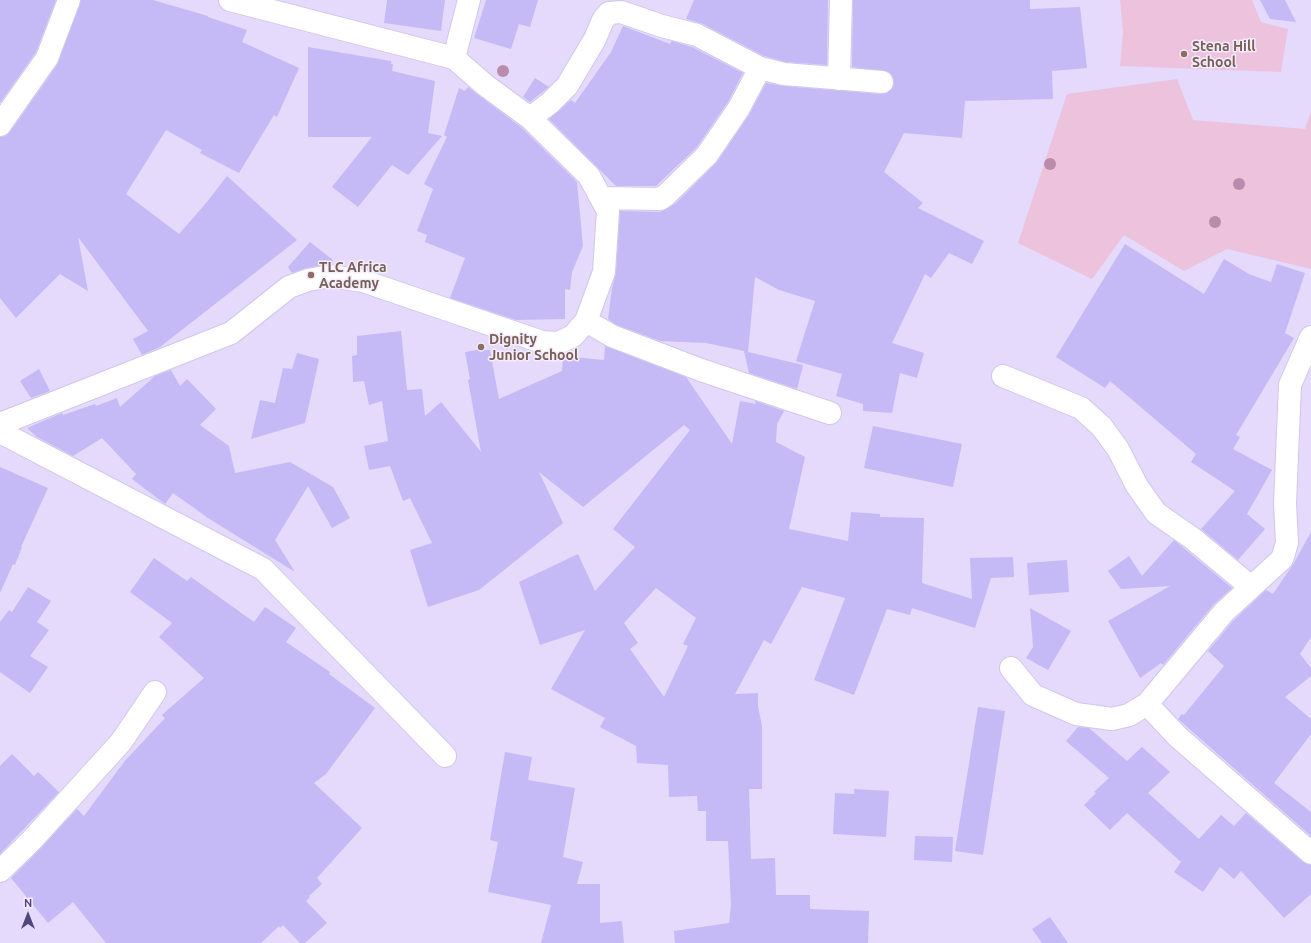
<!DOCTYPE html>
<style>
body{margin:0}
#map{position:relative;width:1311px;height:943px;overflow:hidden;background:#efe5fe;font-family:Ubuntu,sans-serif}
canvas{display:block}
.north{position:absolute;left:8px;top:895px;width:40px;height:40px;-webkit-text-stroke:3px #f4edff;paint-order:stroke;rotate:0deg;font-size:11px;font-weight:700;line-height:16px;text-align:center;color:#4f477a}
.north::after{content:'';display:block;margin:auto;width:14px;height:18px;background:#4f477a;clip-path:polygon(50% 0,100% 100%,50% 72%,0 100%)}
</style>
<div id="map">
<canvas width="1311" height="943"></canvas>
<div class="north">N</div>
</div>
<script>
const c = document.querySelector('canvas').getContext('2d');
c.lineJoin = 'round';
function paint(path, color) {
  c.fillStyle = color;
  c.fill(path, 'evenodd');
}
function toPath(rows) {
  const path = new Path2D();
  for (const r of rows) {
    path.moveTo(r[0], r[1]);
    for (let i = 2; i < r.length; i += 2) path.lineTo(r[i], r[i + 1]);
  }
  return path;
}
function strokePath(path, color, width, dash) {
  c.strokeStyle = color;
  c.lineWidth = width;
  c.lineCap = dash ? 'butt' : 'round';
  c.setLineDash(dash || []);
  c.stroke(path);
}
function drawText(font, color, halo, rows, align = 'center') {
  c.font = font + ' Ubuntu,sans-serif';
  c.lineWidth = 3;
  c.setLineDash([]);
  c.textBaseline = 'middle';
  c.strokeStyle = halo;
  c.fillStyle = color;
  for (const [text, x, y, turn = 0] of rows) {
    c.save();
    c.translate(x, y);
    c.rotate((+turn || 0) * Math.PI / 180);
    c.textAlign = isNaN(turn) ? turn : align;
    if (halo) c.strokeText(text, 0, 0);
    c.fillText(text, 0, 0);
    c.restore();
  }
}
const residential = toPath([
 [0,0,1311,0,1311,943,0,943]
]);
const green = toPath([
 [1120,0,1252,0,1261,22,1288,29,1281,72,1120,66,1123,33],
 [1177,79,1193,120,1305,129,1311,112,1311,269,1227,249,1184,271,1124,235,1092,279,1018,243,1067,94]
]);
const building = toPath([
 [0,0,56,0,36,52,0,103],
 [81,0,153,0,208,16,208,17,247,30,242,42,299,68,277,117,274,115,239,173,200,153,202,150,166,130,126,194,179,234,207,202,227,176,297,240,160,347,142,355,133,339,148,331,78,237,88,291,60,274,16,318,0,298,0,137,6,136,10,132,57,65],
 [387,0,445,0,441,31,384,23],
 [486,0,538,0,530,27,519,24,511,49,474,38],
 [694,0,828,0,827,65,786,62,764,56,703,24,686,19],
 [853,0,1030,0,1030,9,1080,7,1087,68,1052,71,1053,99,965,101,962,138,904,133,884,172,923,203,918,208,984,241,972,264,949,253,931,278,925,274,892,343,924,353,917,378,900,373,892,413,863,411,863,404,836,396,842,374,796,361,815,301,779,290,755,277,748,352,803,365,797,389,749,373,744,351,706,343,660,341,617,325,608,319,612,288,616,273,620,211,660,212,675,204,717,162,749,115,766,83,783,86,881,94,887,93,892,89,894,83,893,77,889,72,852,67],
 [1260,0,1285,0,1296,22,1270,19],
 [623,26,670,44,672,41,692,47,743,73,728,102,697,147,656,186,616,186,549,119,571,100,575,103,611,52],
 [308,47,391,61,391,64,393,64,392,71,435,81,428,133,442,136,408,175,392,165,358,207,332,187,372,137,308,137],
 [535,78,549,87,530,102,523,97],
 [468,87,522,128,577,182,583,246,572,272,570,290,565,289,565,319,516,320,450,298,465,258,425,242,427,235,417,231,433,189,424,184,447,137,444,135,459,88,465,91],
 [310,242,333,260,330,264,306,268,292,273,288,267],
 [1125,244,1204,294,1224,259,1249,274,1271,282,1277,264,1305,273,1285,333,1294,338,1236,435,1240,437,1233,449,1272,470,1247,514,1265,529,1238,560,1201,529,1235,491,1191,462,1196,454,1110,381,1105,388,1056,357],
 [401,331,407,390,422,389,425,416,441,402,481,452,468,380,470,379,465,352,478,350,490,350,499,399,562,371,563,356,604,360,605,346,686,377,732,444,740,401,756,404,755,401,784,411,777,424,776,442,805,457,789,529,848,541,851,512,880,514,880,517,924,518,922,583,972,599,970,558,1013,557,1014,577,991,578,975,628,912,608,910,615,887,609,854,695,814,680,845,598,802,587,771,644,764,640,735,694,758,693,758,706,762,726,762,789,749,789,751,859,775,858,776,895,810,895,810,909,869,911,868,943,675,943,674,931,729,923,731,905,728,841,706,841,706,811,698,811,697,796,669,797,668,765,637,763,636,746,600,727,605,718,551,689,585,630,540,645,519,582,578,554,595,591,635,547,613,529,690,430,684,425,583,507,539,472,563,523,479,590,428,607,410,550,432,543,410,498,403,501,390,466,369,470,364,446,388,441,382,401,369,405,364,381,353,382,352,356,357,355,357,336],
 [656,588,696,618,683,644,688,646,664,697,630,649,638,643,624,623],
 [297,353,319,359,305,423,251,439,260,400,275,403,283,368,292,369],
 [39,369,50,391,31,398,20,381],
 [171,370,180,386,187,379,216,409,200,425,229,446,235,473,290,462,333,487,350,518,332,528,308,486,275,540,295,572,208,518,173,493,165,504,132,479,136,474,102,438,73,456,37,437,27,428,62,413,63,415,95,404,96,406,117,398,120,407,155,376],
 [873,426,962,444,953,487,864,468],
 [0,467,48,488,21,547,22,547,15,565,13,564,0,593],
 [1311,532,1311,637,1300,654,1311,668,1311,676,1285,697,1311,719,1311,734,1274,783,1311,812,1311,836,1178,719,1182,714,1184,715,1224,666,1208,651,1233,621,1266,590,1273,594,1294,563],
 [1174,540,1232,588,1214,604,1163,665,1161,663,1140,678,1108,621,1170,586,1121,589,1108,571,1129,556,1142,576],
 [154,558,187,581,191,577,254,622,265,607,296,628,286,642,330,672,329,674,375,708,326,774,314,783,362,828,317,878,322,884,309,896,310,897,306,901,327,923,305,943,300,943,283,925,280,928,279,926,261,943,106,943,73,902,48,923,11,878,40,849,77,809,84,816,124,762,165,718,162,715,204,678,159,637,172,623,130,592],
 [1067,560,1069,592,1029,595,1027,563],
 [28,587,51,601,37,622,49,630,30,656,48,667,30,693,0,672,0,622,9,610,12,612],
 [1030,608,1071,631,1048,670,1026,658,1033,647],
 [978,707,1005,711,983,855,955,851],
 [1078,727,1089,728,1127,761,1142,747,1170,772,1148,793,1199,839,1221,815,1234,826,1246,813,1303,862,1311,865,1311,894,1284,918,1241,871,1234,879,1220,867,1203,892,1174,872,1181,862,1127,813,1110,830,1084,805,1096,793,1094,792,1109,778,1066,741],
 [505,752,532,757,528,780,575,788,563,857,583,862,577,884,600,884,600,923,622,921,624,943,541,943,551,905,488,892,498,842,490,840],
 [12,754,34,776,38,772,59,792,0,854,0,766],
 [854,789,889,791,886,837,833,834,835,793,854,794],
 [915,836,953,837,952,862,914,860],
 [1050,917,1068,943,1042,943,1032,929]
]);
const minor = toPath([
 [454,58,469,0],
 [839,79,841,0],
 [530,118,550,103,567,86,595,39,603,20,609,13,621,12,662,26,697,35,760,68,784,74,882,82],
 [0,125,47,58,69,0],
 [602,198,660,199,666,195,707,155,739,108,760,68],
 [586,321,612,336,701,370,830,413],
 [1003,376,1081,408,1102,427,1118,449,1137,486,1156,513,1192,538,1251,587],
 [0,424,231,333,289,287,308,280,330,276,363,281,542,342,558,343,573,336,586,321,604,272,608,211,589,176,530,118,485,85,454,58,230,0],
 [0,432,263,569,445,756],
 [1011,668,1033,695,1076,714,1112,719,1129,715,1147,704,1224,612,1282,559,1287,543,1285,503,1290,385,1311,337],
 [1147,704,1177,736,1311,853],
 [0,871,31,841,121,742,155,692]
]);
const trees = [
 [503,71],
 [1050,164],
 [1239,184],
 [1215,222]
];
const markers = [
 [1184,54,4,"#8d6e63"],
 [311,275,4,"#8d6e63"],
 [481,347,4,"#8d6e63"]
];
const educationNames = [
 ["Stena Hill",1192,46],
 ["School",1192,62],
 ["TLC Africa",319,267],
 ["Academy",319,283],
 ["Dignity",489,339],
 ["Junior School",489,355]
];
paint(residential, '#e5d9fc');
paint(green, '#edc2dd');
paint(building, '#c5baf6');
strokePath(minor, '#d1c7eb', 24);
strokePath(minor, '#fff', 22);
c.fillStyle = '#b98cac';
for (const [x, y] of trees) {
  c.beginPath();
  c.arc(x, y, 6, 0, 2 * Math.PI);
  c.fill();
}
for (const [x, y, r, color] of markers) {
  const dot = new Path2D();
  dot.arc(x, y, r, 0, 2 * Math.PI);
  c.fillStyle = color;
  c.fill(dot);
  strokePath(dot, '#f4edff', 1.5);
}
drawText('bold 14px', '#785e54', '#f4edff', educationNames, 'left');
</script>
